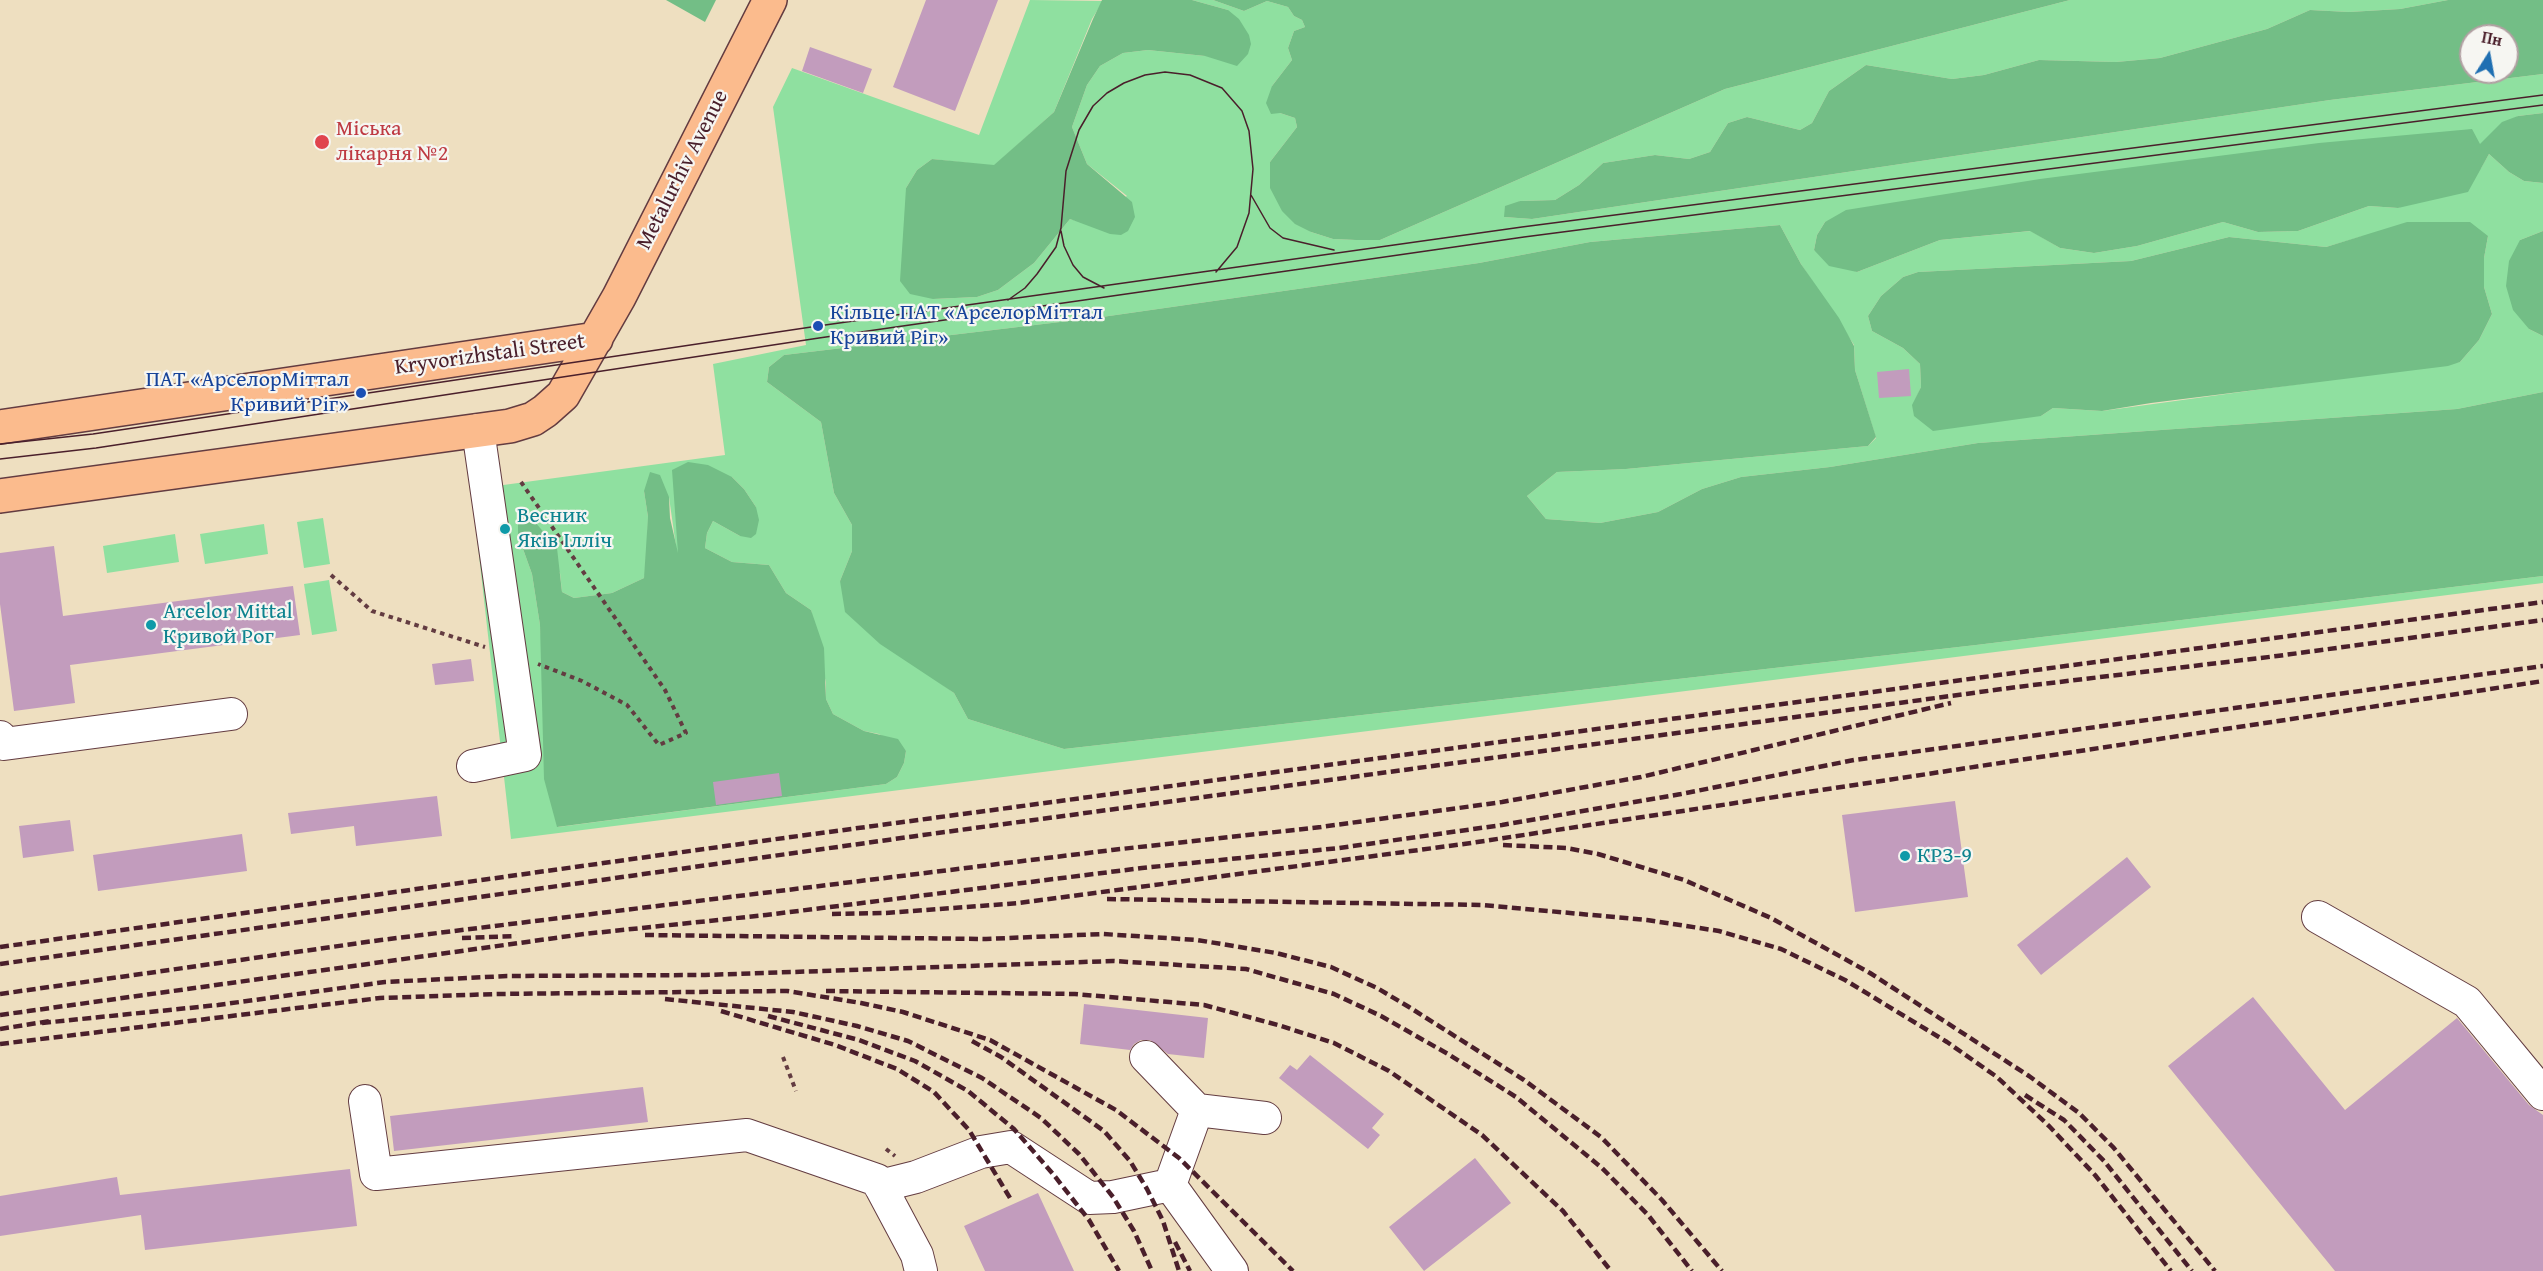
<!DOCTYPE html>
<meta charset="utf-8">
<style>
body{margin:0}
#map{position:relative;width:2543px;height:1271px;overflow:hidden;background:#eedfc0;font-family:"Gentium Book Plus",serif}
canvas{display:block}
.north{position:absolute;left:2459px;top:24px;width:60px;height:60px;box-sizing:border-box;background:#f6f6f2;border:2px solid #b1a0a2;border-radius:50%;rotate:11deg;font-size:16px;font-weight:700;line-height:24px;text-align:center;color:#4a1f2b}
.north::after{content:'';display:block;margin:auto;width:21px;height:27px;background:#1f6fb2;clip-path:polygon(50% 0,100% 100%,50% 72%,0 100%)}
</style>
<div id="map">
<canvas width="2543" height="1271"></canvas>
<div class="north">Пн</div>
</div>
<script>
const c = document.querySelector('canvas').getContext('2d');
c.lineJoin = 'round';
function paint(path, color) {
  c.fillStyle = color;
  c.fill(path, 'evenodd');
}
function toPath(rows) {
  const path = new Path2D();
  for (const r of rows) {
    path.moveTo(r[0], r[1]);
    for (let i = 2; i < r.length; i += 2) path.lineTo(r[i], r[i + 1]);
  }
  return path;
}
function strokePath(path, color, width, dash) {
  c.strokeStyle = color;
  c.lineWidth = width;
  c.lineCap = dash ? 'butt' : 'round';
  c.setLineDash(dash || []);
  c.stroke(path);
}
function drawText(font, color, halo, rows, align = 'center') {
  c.font = font + ' "Gentium Book Plus",serif';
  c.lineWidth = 4.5;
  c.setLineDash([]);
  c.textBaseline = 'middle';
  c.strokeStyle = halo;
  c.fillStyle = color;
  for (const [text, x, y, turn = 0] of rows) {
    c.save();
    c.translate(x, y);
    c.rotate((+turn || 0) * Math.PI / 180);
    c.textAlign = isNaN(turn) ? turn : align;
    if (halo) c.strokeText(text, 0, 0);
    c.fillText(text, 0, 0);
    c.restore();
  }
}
const green = toPath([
 [1030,0,1103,1,1092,19,1054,112,994,166,932,159,917,170,906,188,933,299,977,297,998,290,1034,263,1070,219,1081,222,1127,196,1087,164,1072,127,1087,85,1100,66,1123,53,1148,50,1205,56,1228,10,1192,0,1213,0,1244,11,1267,1,1288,7,1294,16,1302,20,1305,27,1294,31,1288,48,1292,60,1272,86,1280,113,1295,118,1297,127,1270,162,1311,232,1333,239,1356,240,1380,240,1725,89,2070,0,2448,0,2400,9,2349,12,2310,10,2267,29,2160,58,2116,62,2039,60,1984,75,1952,79,1866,65,1829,91,1812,123,1800,130,1747,117,1728,123,1710,152,1689,159,1655,155,1603,163,1579,185,1555,200,1520,201,1504,217,1532,219,2330,100,2543,74,2543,113,2518,116,2480,145,1825,222,1817,235,1814,250,1857,272,1940,240,2031,231,2060,248,2094,253,2137,246,2223,222,2258,232,2298,231,2369,206,2398,208,2481,168,2489,154,2509,172,2524,181,2543,183,2543,231,2520,240,2529,329,2543,336,2543,392,2457,409,1978,443,1830,467,1741,477,1702,489,1658,512,1600,523,1546,519,1527,496,1557,472,1626,469,1868,446,1876,438,1855,370,1854,345,1801,264,1780,225,1590,242,1479,263,1102,317,784,355,769,367,767,382,821,422,834,493,852,525,852,551,840,581,925,672,954,693,968,719,1064,749,1976,645,2543,576,2543,583,511,839,475,520,496,486,725,455,713,364,806,345,773,107,792,68,979,135],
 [2363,236,2488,236,2484,258,2484,287,2492,314,2479,340,2460,362,2102,411,2053,408,2041,416,1913,405,1921,387,1920,364,1903,348,1872,331,1868,316,1881,296,1903,277,1918,272,2131,261,2229,237,2326,247],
 [732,477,744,489,756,507,740,536,713,521,707,533,705,548,732,562,769,565,786,593,811,610,826,683,826,699,833,714,864,731,879,734,906,751,904,763,897,777,886,784,558,827,540,625,532,574,518,535,518,521,560,573,562,592,574,598,612,593,644,578,647,569,648,517,644,491,669,497,678,561],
 [323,518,330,564,304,568,297,522],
 [264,524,268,554,205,564,200,534],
 [175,534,179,562,107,573,103,546],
 [329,580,337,631,312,635,304,584]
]);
const forest = toPath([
 [666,0,716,0,705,22],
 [1102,0,1192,0,1228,10,1239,19,1249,35,1251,44,1248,54,1237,66,1205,56,1148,50,1123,53,1100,66,1087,85,1072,127,1087,164,1132,202,1135,217,1128,231,1121,235,1110,234,1070,219,1034,263,998,290,977,297,933,299,910,294,900,281,906,188,917,170,932,159,994,165,1054,112,1093,19],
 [1213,0,2070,0,1725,89,1380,240,1356,240,1333,239,1311,232,1295,224,1282,211,1270,188,1270,162,1297,127,1295,118,1280,113,1271,114,1266,103,1272,86,1292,60,1288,48,1294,31,1305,27,1302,20,1294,16,1288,7,1267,1,1244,11],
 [2448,0,2543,0,2543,74,2330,100,1532,219,1504,217,1505,206,1520,201,1555,200,1579,185,1603,163,1655,155,1689,159,1710,152,1728,123,1747,117,1800,130,1812,123,1829,91,1866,65,1952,79,1984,75,2039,60,2116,62,2160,58,2267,29,2310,10,2349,12,2400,9],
 [2471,36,2507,36,2507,72,2471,72],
 [2543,113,2543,183,2524,181,2509,172,2489,154,2468,192,2398,208,2369,206,2298,231,2258,232,2223,222,2137,246,2094,253,2060,248,2030,231,1940,240,1857,272,1829,266,1814,250,1817,235,1825,222,1846,210,2040,179,2319,143,2472,129,2480,144,2502,122,2518,116],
 [2407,222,2470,222,2488,236,2484,258,2484,287,2492,314,2479,340,2460,362,2448,366,2151,403,2102,411,2053,408,2041,416,1933,431,1914,416,1912,405,1921,387,1920,364,1903,348,1872,331,1868,316,1881,296,1903,277,1918,272,2131,261,2229,237,2326,247],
 [1780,225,1801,264,1839,318,1854,346,1855,370,1876,437,1868,446,1626,469,1557,472,1527,496,1546,519,1600,523,1658,512,1702,489,1741,477,1830,467,1978,443,2457,409,2543,392,2543,576,1976,645,1064,749,968,719,954,693,880,644,845,612,840,581,852,551,852,525,834,493,821,422,767,382,769,367,784,355,1102,317,1479,263,1590,242],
 [2543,231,2543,336,2529,329,2513,310,2506,286,2509,261,2520,240],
 [688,462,708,465,732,477,744,489,756,507,759,520,756,534,751,538,740,536,713,521,707,533,705,548,732,562,769,565,786,593,811,610,824,648,826,699,833,714,864,731,898,739,906,751,904,763,897,777,886,784,557,827,544,779,540,625,532,574,518,535,518,521,530,516,557,548,562,592,574,598,612,593,644,578,648,517,644,491,650,472,660,475,669,497,670,518,678,553,672,470]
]);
const building = toPath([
 [926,0,998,0,955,111,893,87],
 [810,47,872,69,863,93,802,71],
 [1909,369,1911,396,1879,398,1877,372],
 [54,546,63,616,293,586,300,635,70,665,75,703,14,711,0,604,0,553],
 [471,659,474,681,435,685,432,664],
 [779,773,782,796,716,805,713,782],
 [437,796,442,836,356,846,354,826,291,834,288,813],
 [1955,801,1968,897,1855,912,1842,815],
 [70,820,74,851,23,858,19,826],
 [242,834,247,871,98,891,93,855],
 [2127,857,2151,887,2041,975,2017,945],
 [2253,997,2345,1110,2457,1018,2529,1105,2543,1115,2543,1271,2335,1271,2168,1066],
 [1084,1004,1208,1018,1204,1058,1168,1054,1150,1040,1141,1040,1134,1044,1130,1050,1080,1044],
 [1310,1055,1384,1114,1372,1128,1380,1135,1368,1149,1279,1078,1290,1065,1297,1070],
 [643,1087,648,1122,394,1151,390,1116],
 [1475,1158,1511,1203,1424,1271,1389,1227],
 [350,1169,357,1226,145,1250,141,1215,0,1236,0,1196,117,1177,120,1195],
 [1038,1193,1074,1271,985,1271,964,1226]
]);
const path = toPath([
 [521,482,665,690,686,733,659,745,627,705,582,681,538,664],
 [331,575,372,611,485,647],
 [783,1057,796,1091],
 [886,1149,895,1156]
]);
const minor = toPath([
 [0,737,4,744,231,714],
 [473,766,525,755,478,430],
 [2318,917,2467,1002,2543,1094],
 [1146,1057,1197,1110,1170,1185],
 [365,1101,376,1174,747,1135,877,1180,917,1255,921,1271],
 [1197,1110,1265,1118],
 [880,1186,916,1177,981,1152,1011,1147,1089,1198,1113,1197,1170,1185,1232,1271]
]);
const major = toPath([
 [0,427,596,339],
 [0,496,510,426,533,419,545,411,563,395,619,297,770,0]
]);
const tram = toPath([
 [1251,195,1270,228,1283,238,1334,250],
 [1061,231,1064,246,1073,265,1083,277,1104,288],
 [1008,300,1025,288,1037,274,1056,247,1061,228,1066,171,1079,130,1093,106,1107,93,1124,83,1145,75,1165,72,1190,75,1222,88,1242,111,1249,131,1253,169,1249,213,1237,247,1216,272],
 [0,444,93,434,818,326,1522,227,2543,95],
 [0,459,96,448,819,338,1524,237,2543,105]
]);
const rail = toPath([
 [1503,845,1566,848,1598,854,1684,880,1771,918,1870,973,2029,1076,2079,1113,2113,1147,2215,1271],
 [1107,899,1482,905,1647,920,1719,931,1781,949,1845,980,1947,1042,1997,1077,2049,1126,2095,1175,2171,1271],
 [832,914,886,913,1019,903,1464,844,2543,681],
 [645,935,986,939,1103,934,1197,940,1276,953,1331,967,1377,988,1409,1007,1524,1080,1601,1137,1662,1200,1722,1271],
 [462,938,516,936],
 [0,947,769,840,2543,602],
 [0,964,923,835,2017,687,2277,656,2543,620],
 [826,991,1075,994,1204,1005,1278,1025,1334,1043,1389,1071,1482,1135,1563,1211,1611,1271],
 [0,994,381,940,1112,850,1321,827,1502,802,1641,777,1951,703],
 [665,999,793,1012,857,1026,908,1041,982,1078,1041,1118,1079,1154,1113,1197,1134,1231,1152,1271],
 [721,1011,835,1045,897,1069,934,1092,969,1130,1010,1198],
 [0,1015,584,934,766,915,1142,868,1339,848,1502,825,1681,794,1854,760,2543,666],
 [768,1016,859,1040,915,1061,968,1091,1014,1129,1053,1174,1089,1220,1119,1271],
 [42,1023,218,1005,385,982,507,976,705,975,1113,961,1246,969,1334,994,1381,1016,1448,1054,1516,1097,1602,1168,1648,1215,1692,1271],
 [0,1029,50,1021],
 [972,1041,1001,1057,1104,1131,1130,1161,1147,1189,1163,1221,1179,1271],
 [0,1044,380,998,496,994,787,991,861,1003,903,1012,990,1040,1116,1110,1179,1158,1293,1271],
 [2025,1095,2064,1120,2104,1161,2192,1271],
 [1175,1242,1190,1271]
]);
const markers = [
 [322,142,8,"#e0444e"],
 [818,326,6,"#1a4fb4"],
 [361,393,6,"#1a4fb4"],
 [505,529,6,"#0f9aa8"],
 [151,625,6,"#0f9aa8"],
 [1905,856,6,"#0f9aa8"]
];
const healthNames = [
 ["Міська",336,129],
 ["лікарня №2",336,154]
];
const streetNames = [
 ["Metalurhiv Avenue",683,170,-63],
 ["Kryvorizhstali Street",490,355,-8]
];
const transitNames = [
 ["Кільце ПАТ «АрселорМіттал",830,313],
 ["Кривий Ріг»",830,338],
 ["ПАТ «АрселорМіттал",349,380,"right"],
 ["Кривий Ріг»",349,405,"right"]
];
const cultureNames = [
 ["Весник",517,516],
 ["Яків Ілліч",517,541],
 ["Arcelor Mittal",163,612],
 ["Кривой Рог",163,637],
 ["КРЗ-9",1917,856]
];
paint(green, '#8fe0a0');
paint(forest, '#73be86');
paint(building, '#c29cbd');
strokePath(minor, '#633c41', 34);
strokePath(major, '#633c41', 36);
strokePath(path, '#633c41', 4, [4.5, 4.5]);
strokePath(minor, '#fff', 32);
strokePath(major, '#fbbb8d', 33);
strokePath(tram, '#4a1f2b', 1.5);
strokePath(rail, '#4a1f2b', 4.5, [9, 4.5]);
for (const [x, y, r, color] of markers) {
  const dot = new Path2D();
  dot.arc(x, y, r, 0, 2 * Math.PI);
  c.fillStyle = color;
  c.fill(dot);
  strokePath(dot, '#f6f6f2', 2);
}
drawText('22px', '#be3a42', '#f6f6f2', healthNames, 'left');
drawText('22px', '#4a1f2b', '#f6f6f2', streetNames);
drawText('22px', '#164399', '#f6f6f2', transitNames, 'left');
drawText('22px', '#0d838f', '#f6f6f2', cultureNames, 'left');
</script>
